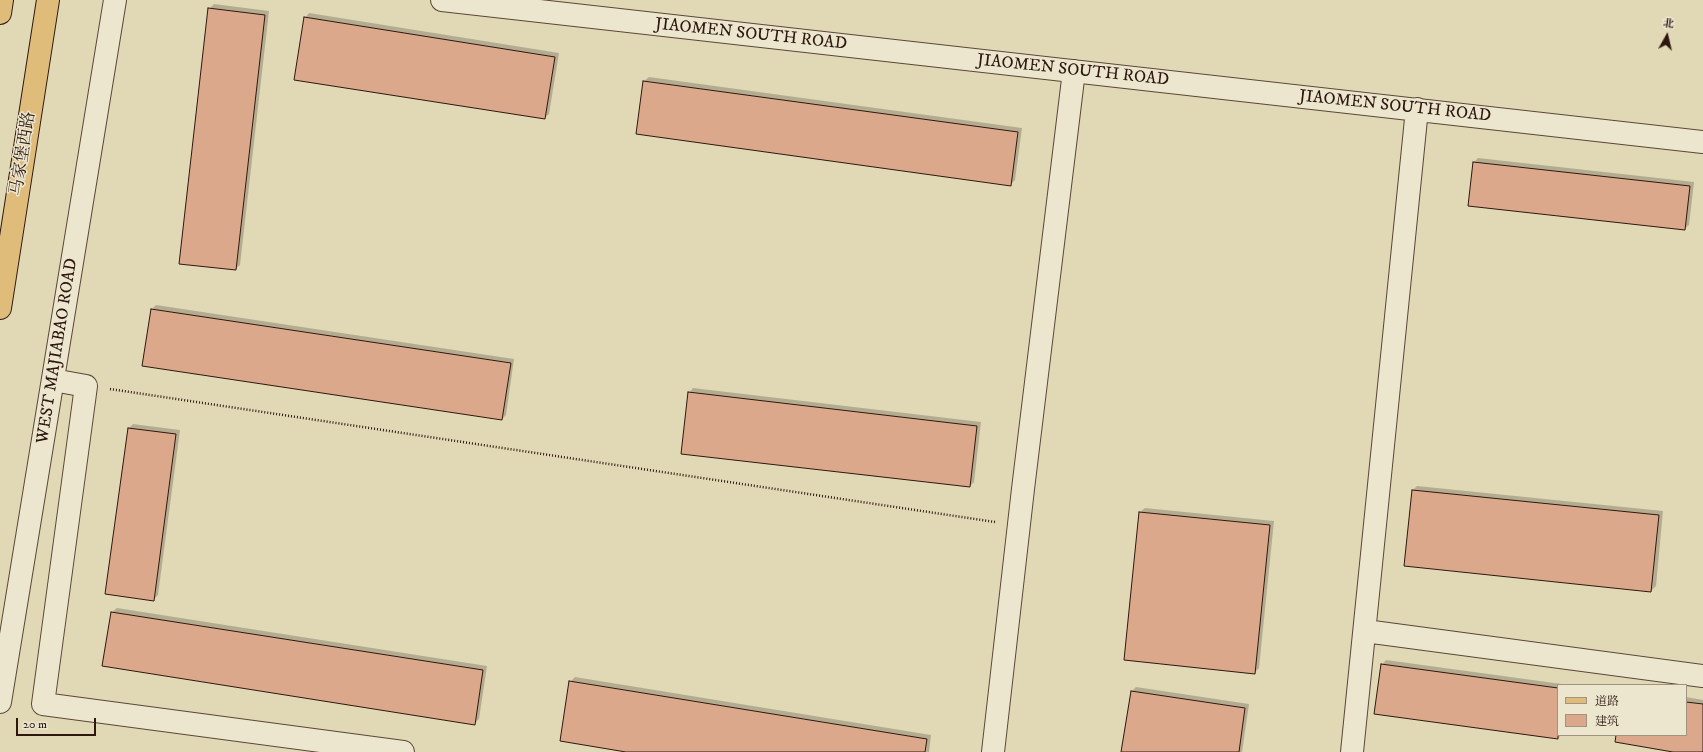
<!DOCTYPE html>
<meta charset="utf-8">
<style>
body{margin:0}
#map{position:relative;width:1703px;height:752px;overflow:hidden;background:#e1d8b5;font-family:"IM FELL DW Pica","Noto Serif SC",serif}
canvas{display:block}
.legend{position:absolute;left:1557px;top:684px;width:130px;height:52px;box-sizing:border-box;background:#ece6cf;border:1px solid #a09382;margin:0;padding:5px 7px;list-style:none;font-size:12px;color:#2d170f}
.legend li{display:flex;align-items:center;gap:8px;height:20px}
.legend b{width:20px;border:1px solid #a09382}
.north{position:absolute;left:1647px;top:16px;width:40px;height:40px;-webkit-text-stroke:3px #ece6cf;paint-order:stroke;rotate:8deg;font-size:11px;font-weight:700;line-height:16px;text-align:center;color:#2d170f}
.north::after{content:'';display:block;margin:auto;width:14px;height:18px;background:#2d170f;clip-path:polygon(50% 0,100% 100%,50% 72%,0 100%)}
.scale{position:absolute;left:16px;top:718px;width:80px;height:18px;box-sizing:border-box;border:2px solid #2d170f;border-top:0;padding-left:5px;font-size:12px;line-height:14px;white-space:nowrap;color:#2d170f;-webkit-text-stroke:3px #ece6cf;paint-order:stroke}
</style>
<div id="map">
<canvas width="1703" height="752"></canvas>
<ul class="legend">
<li><b style="height:5px;background:#e0bc7a"></b>道路</li>
<li><b style="height:11px;background:#dca88b"></b>建筑</li>
</ul>
<div class="north">北</div>
<div class="scale">20 m</div>
</div>
<script>
const c = document.querySelector('canvas').getContext('2d');
c.lineJoin = 'round';
function paint(path, color) {
  c.fillStyle = color;
  c.fill(path, 'evenodd');
}
function toPath(rows) {
  const path = new Path2D();
  for (const r of rows) {
    path.moveTo(r[0], r[1]);
    for (let i = 2; i < r.length; i += 2) path.lineTo(r[i], r[i + 1]);
  }
  return path;
}
function strokePath(path, color, width, dash) {
  c.strokeStyle = color;
  c.lineWidth = width;
  c.lineCap = dash ? 'butt' : 'round';
  c.setLineDash(dash || []);
  c.stroke(path);
}
function drawText(font, color, halo, rows, align = 'center') {
  c.font = font + ' "IM FELL DW Pica","Noto Serif SC",serif';
  c.lineWidth = 3;
  c.setLineDash([]);
  c.textBaseline = 'middle';
  c.strokeStyle = halo;
  c.fillStyle = color;
  for (const [text, x, y, turn = 0] of rows) {
    c.save();
    c.translate(x, y);
    c.rotate((+turn || 0) * Math.PI / 180);
    c.textAlign = isNaN(turn) ? turn : align;
    if (halo) c.strokeText(text, 0, 0);
    c.fillText(text, 0, 0);
    c.restore();
  }
}
const shadow = toPath([
 [214,4,269,11,240,265,235,269,209,9],
 [309,13,559,53,549,114,544,118,305,18],
 [649,77,1022,128,1015,180,1010,185,637,133,644,81],
 [1478,158,1694,182,1689,225,1684,229,1473,163],
 [156,305,514,359,506,415,502,419,152,309],
 [693,388,981,422,974,482,970,486,689,393],
 [133,424,180,430,158,595,153,600,129,428],
 [1417,486,1663,511,1656,586,1651,591,1405,565,1413,490],
 [1145,508,1274,521,1259,668,1254,673,1125,660,1140,512],
 [117,608,487,666,479,719,474,724,112,612],
 [1386,660,1569,685,1558,685,1558,735,1561,735,1558,738,1382,665],
 [575,677,931,735,929,752,632,752,570,682],
 [1136,687,1249,704,1242,752,1123,752,1131,692],
 [1686,697,1703,700,1703,752,1679,752,1617,735,1686,735]
]);
const building = toPath([
 [208,8,265,15,236,270,179,264,208,8],
 [304,17,555,57,545,119,294,80,304,17],
 [643,81,1018,132,1011,186,636,134,643,81],
 [1473,162,1690,186,1685,230,1468,206,1473,162],
 [151,309,511,363,502,420,142,366,151,309],
 [688,392,977,426,970,487,681,454,688,392],
 [128,428,176,434,154,601,105,594,128,428],
 [1412,490,1659,515,1651,592,1404,566,1412,490],
 [1139,512,1270,525,1255,674,1124,660,1139,512],
 [111,612,483,670,475,725,102,666,111,612],
 [1381,664,1558,688,1558,739,1374,714,1381,664],
 [569,681,927,739,925,752,626,752,560,741,569,681],
 [1131,691,1245,708,1239,752,1121,752,1131,691],
 [1686,702,1703,704,1703,752,1673,752,1615,742,1616,735,1686,735,1686,702]
]);
const path = toPath([
 [110,389,995,522]
]);
const minor = toPath([
 [442,0,1703,142],
 [53,380,86,386,43,704,403,752],
 [1365,631,1703,676],
 [0,702,115,0],
 [993,752,1023,489,1074,71],
 [1352,752,1417,109]
]);
const major = toPath([
 [0,13,2,0],
 [0,308,48,0]
]);
const streetNames = [
 ["JIAOMEN SOUTH ROAD",751,35,6],
 ["JIAOMEN SOUTH ROAD",1073,71,6],
 ["JIAOMEN SOUTH ROAD",1395,107,6],
 ["马家堡西路",24,154,-81],
 ["WEST MAJIABAO ROAD",58,351,-81]
];
paint(shadow, '#0003');
paint(building, '#dca88b');
strokePath(building, '#2d170f', 1);
strokePath(minor, '#5a4738', 24);
strokePath(major, '#2d170f', 24);
strokePath(path, '#2d170f', 2.5, [1, 2]);
strokePath(minor, '#ece6cf', 22);
strokePath(major, '#e0bc7a', 22);
drawText('17px', '#2d170f', '#ece6cf', streetNames);
</script>
